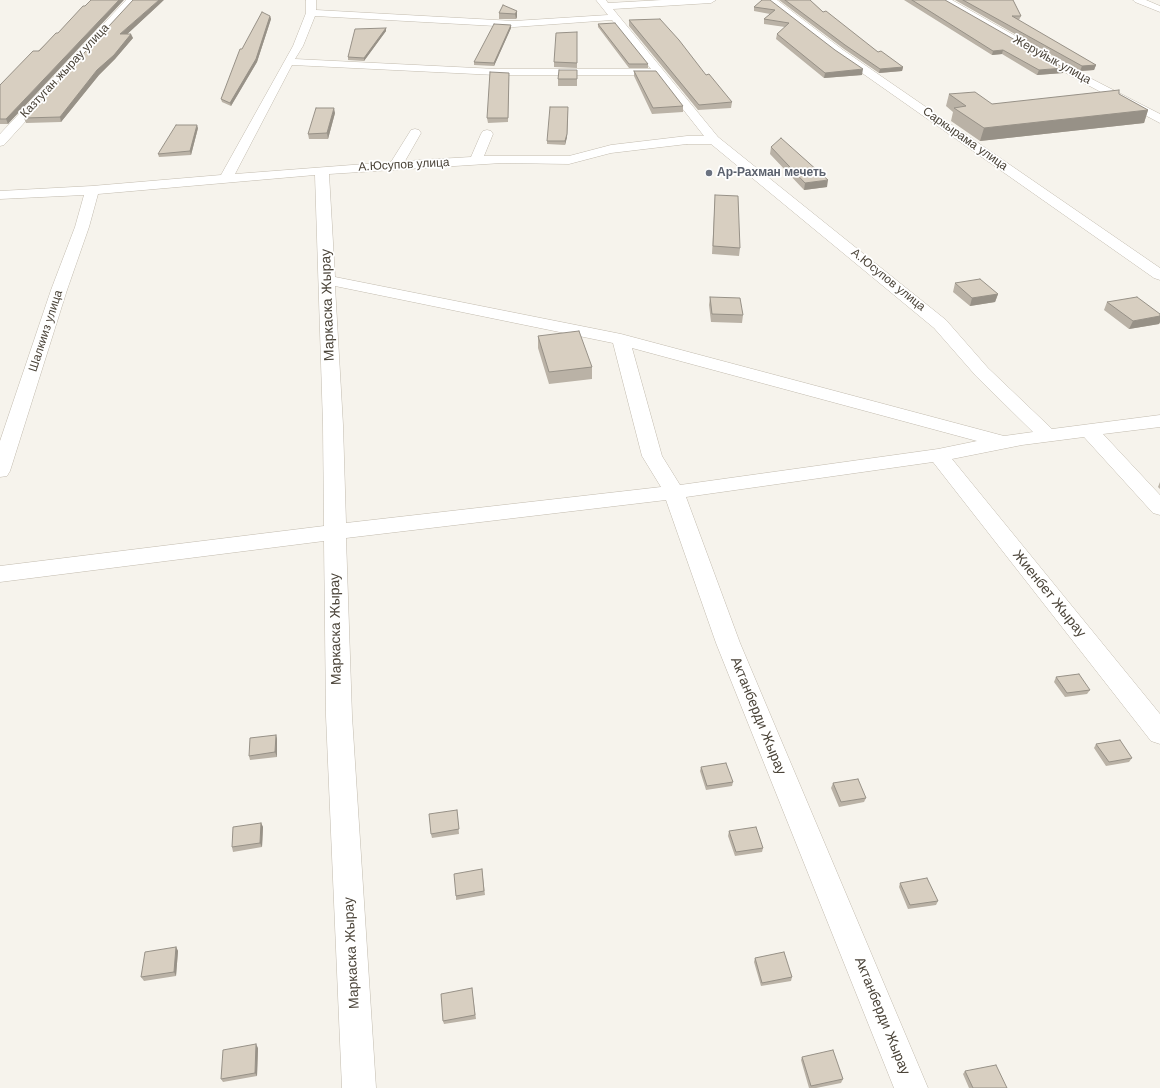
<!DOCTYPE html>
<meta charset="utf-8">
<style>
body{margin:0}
canvas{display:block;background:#f6f3ec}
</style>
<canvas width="1160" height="1088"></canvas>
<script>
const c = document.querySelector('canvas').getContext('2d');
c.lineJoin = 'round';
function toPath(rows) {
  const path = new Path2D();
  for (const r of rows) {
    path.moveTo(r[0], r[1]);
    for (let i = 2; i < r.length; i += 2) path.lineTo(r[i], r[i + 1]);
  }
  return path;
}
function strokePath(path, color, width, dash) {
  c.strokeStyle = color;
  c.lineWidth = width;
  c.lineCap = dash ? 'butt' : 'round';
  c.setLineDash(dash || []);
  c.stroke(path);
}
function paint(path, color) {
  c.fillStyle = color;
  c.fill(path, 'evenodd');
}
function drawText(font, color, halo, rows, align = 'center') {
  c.font = font + ' Helvetica,sans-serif';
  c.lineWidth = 3.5;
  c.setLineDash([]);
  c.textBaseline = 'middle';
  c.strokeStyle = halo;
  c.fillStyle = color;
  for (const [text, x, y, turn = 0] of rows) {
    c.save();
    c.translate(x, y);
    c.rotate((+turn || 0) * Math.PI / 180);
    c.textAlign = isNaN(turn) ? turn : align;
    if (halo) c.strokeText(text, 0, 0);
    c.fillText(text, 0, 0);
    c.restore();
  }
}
const minor = toPath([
 [126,0,136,0,4,145,0,146,0,134,126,0],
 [306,0,316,0,316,10,514,21,608,15,596,0,606,0,608,3,662,0,716,0,711,3,613,9,718,137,946,320,988,368,1052,429,1160,415,1160,427,1103,434,1160,495,1160,515,1153,513,1084,437,1022,445,952,459,1160,714,1160,744,1151,741,933,462,686,497,740,643,928,1088,894,1088,716,643,666,500,346,538,352,716,376,1088,342,1088,326,716,324,541,0,582,0,566,324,526,323,425,315,175,98,194,89,227,67,290,10,471,7,476,0,477,0,441,51,290,75,227,84,195,0,199,0,191,92,186,221,175,293,46,306,13,306,0],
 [315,16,514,27,612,20,651,69,496,69,295,59,303,46,315,16],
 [292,65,496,75,656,75,704,136,687,136,611,145,569,156,484,156,493,134,491,131,487,130,483,131,481,134,471,157,405,161,421,133,419,130,415,129,411,130,391,162,235,174,292,65],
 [687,144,711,144,934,328,976,376,1033,432,1004,436,621,334,335,277,329,174,502,163,569,164,611,153,687,144],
 [335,286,613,343,642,456,661,487,346,523,343,425,335,286],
 [632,348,977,441,938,449,680,485,662,456,632,348],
 [766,0,777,0,843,50,1160,268,1160,280,1154,278,835,54,766,0],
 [940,0,952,0,1088,77,1160,114,1160,123,1080,81,940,0],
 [1133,0,1146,0,1160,6,1160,12,1135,2,1133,0]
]);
const wall = toPath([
 [762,0,862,75,824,78,776,39,777,34,785,27,764,24,764,19,770,14,754,11,754,7],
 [779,0,810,0,823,12,878,52,903,67,902,71,879,73,844,49],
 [904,0,945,0,1063,73,1037,75,1002,54,992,55],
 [955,0,1013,0,1021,16,1019,20,1019,21,1096,65,1094,70,1080,71],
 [163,1,127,34,133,38,115,59,99,75,61,122,26,123,24,118],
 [517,11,517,17,516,19,499,19,499,13],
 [270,16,271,19,257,62,231,106,222,102,221,99,242,49],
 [629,20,706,75,732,102,731,108,698,110,629,26],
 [598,24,648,64,648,68,629,68,598,27],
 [511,25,511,28,494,66,474,65,474,62],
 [386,28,386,31,364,61,348,60,348,57],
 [577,32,577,68,554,67,554,62],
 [58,33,8,124,0,124,0,85],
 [577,70,577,86,558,86,558,79],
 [634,71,683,106,683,112,652,114,634,76],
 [509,77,508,122,488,123,487,118],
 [949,94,992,104,1119,94,1148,110,1144,123,980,141,951,121,953,112,946,106],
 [568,110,567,137,565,145,547,144,547,141],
 [335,113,328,139,309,139,308,134],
 [198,128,191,155,159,157,158,154],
 [771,147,827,187,804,190,770,154],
 [715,195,740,248,739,256,712,254],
 [955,283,998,294,995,302,970,306,953,292],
 [710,297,743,315,742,323,711,322,709,305],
 [1107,302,1160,314,1160,322,1159,324,1129,329,1104,310],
 [538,336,592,367,592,379,549,384,538,348],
 [1160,482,1160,489,1158,487],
 [1056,677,1090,690,1087,694,1065,697,1054,682],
 [276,735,277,739,277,757,250,760,249,756],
 [1096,744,1132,758,1129,762,1106,766,1094,748],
 [701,767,733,782,732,786,706,790,700,771],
 [833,783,866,798,864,802,839,807,831,788],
 [457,810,459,834,432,838,431,834],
 [261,823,263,827,262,847,233,852,232,847],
 [729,831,763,848,762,852,735,856,728,836],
 [482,869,485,895,456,900,456,896],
 [900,883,938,901,936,905,908,909,899,887],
 [176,947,178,951,176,976,144,981,141,977],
 [755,958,792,977,791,981,761,986,754,962],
 [472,988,476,1019,444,1024,443,1021],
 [258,1048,257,1076,223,1082,221,1079],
 [802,1057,843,1079,841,1083,816,1088,809,1088,801,1060],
 [965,1071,1007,1088,969,1088,963,1074]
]);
const shadedWall = toPath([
 [119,0,124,0,8,124,6,119],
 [159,0,164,0,122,39,120,34],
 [517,11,517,17,516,19,515,14],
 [270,16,271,19,257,62,231,106,230,103],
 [511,25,511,28,494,66,494,63],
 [386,28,386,31,364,61,364,58],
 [131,34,133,38,115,59,99,75,61,122,60,117,97,70],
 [1003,50,1002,54,992,55,993,51],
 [1096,65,1094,70,1080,71,1082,66],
 [903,67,902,71,879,73,880,69],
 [1064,68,1063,73,1037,75,1039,70],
 [863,69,862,75,824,78,825,73],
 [334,108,335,113,328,139,327,133],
 [568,110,567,137,565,145,565,141],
 [1148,110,1144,123,980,141,984,128],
 [197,125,198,128,191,155,190,151],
 [828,180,827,187,804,190,805,183],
 [998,294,995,302,970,306,972,298],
 [1160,316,1160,322,1159,324,1129,329,1133,321],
 [276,735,277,739,277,757,275,752],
 [261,823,263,827,262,847,260,843],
 [176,947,178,951,176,976,174,972],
 [256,1044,258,1048,257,1076,255,1073]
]);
const building = toPath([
 [91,0,119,0,6,119,0,119,0,85,33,51,39,51,56,33,58,33,83,6,85,6,91,0],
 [133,0,159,0,120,34,131,34,114,55,97,70,60,117,24,118,133,0],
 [762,0,770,0,835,50,863,69,825,73,777,34,789,23,764,19,775,10,754,7,762,0],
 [785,0,810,0,823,12,826,11,878,52,881,51,903,67,880,69,845,45,785,0],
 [912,0,945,0,1064,68,1039,70,1003,50,993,51,912,0],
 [963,0,1013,0,1021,16,1012,16,1096,65,1082,66,963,0],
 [503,5,517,11,515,14,499,13,503,5],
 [262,12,270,16,256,59,230,103,221,99,240,49,242,49,262,12],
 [660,19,679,40,706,75,709,74,732,102,699,105,629,20,660,19],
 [615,23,648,64,629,64,598,24,615,23],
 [494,24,511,25,494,63,474,62,494,24],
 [386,28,364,58,348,57,355,29,386,28],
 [577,32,577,63,554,62,556,33,577,32],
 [559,70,577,70,577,79,558,79,559,70],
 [634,71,656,71,683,106,653,108,634,71],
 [490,72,509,73,508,118,487,118,490,72],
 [1119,90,1119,94,1148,110,984,128,954,108,966,106,949,94,975,92,992,104,1119,90],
 [550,107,568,107,567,134,565,141,547,141,550,107],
 [316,108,334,108,327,133,308,134,316,108],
 [176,125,197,125,190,151,158,154,176,125],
 [781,138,828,180,805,183,771,147,781,138],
 [715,195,738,196,740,248,713,246,715,195],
 [980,279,998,294,972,298,955,283,980,279],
 [710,297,740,298,743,315,712,314,710,297],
 [1137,297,1160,314,1160,316,1133,321,1107,302,1137,297],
 [579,331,592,367,549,372,538,336,579,331],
 [1079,674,1090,690,1067,693,1056,677,1079,674],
 [276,735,275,752,249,756,250,738,276,735],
 [1120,740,1132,758,1109,762,1096,744,1120,740],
 [726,763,733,782,707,786,701,767,726,763],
 [858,779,866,798,841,802,833,783,858,779],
 [457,810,459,829,431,834,429,814,457,810],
 [261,823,260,843,232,847,233,827,261,823],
 [756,827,763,848,736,852,729,831,756,827],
 [482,869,484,891,456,896,454,874,482,869],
 [927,878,938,901,910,905,900,883,927,878],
 [176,947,174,972,141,977,145,952,176,947],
 [784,952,792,977,762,983,755,958,784,952],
 [472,988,475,1015,443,1021,441,994,472,988],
 [256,1044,255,1073,221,1079,223,1050,256,1044],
 [833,1050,843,1079,811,1086,802,1057,833,1050],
 [996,1065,1007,1088,973,1088,965,1071,996,1065]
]);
const markers = [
 [709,173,4,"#6b7280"]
];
const farStreetnames = [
 ["Жеруйык улица",1052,60,29],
 ["Казтуган жырау улица",65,71,-47],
 ["Саркырама улица",965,139,35],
 ["А.Юсупов улица",404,165,-3],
 ["А.Юсупов улица",888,280,39],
 ["Шалкииз улица",46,331,-72]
];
const farWorshipnames = [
 ["Ар-Рахман мечеть",717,173]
];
const streetNames = [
 ["Маркаска Жырау",328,305,-92],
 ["Жиенбет Жырау",1049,594,51],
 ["Маркаска Жырау",336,629,-91],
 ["Актанберди Жырау",758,716,68],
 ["Маркаска Жырау",352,953,-93],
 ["Актанберди Жырау",882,1016,68]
];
strokePath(minor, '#c2bbae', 1);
paint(minor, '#fff');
paint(wall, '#bab2a6');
paint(shadedWall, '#979187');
paint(building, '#d8cfc1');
strokePath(building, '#979187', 1);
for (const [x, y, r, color] of markers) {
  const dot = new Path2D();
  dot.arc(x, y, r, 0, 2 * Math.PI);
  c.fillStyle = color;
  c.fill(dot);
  strokePath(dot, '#fff', 1.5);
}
drawText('12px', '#4b4439', '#fff', farStreetnames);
drawText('bold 12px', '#5b616d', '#fff', farWorshipnames, 'left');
drawText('14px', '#4b4439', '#fff', streetNames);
</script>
